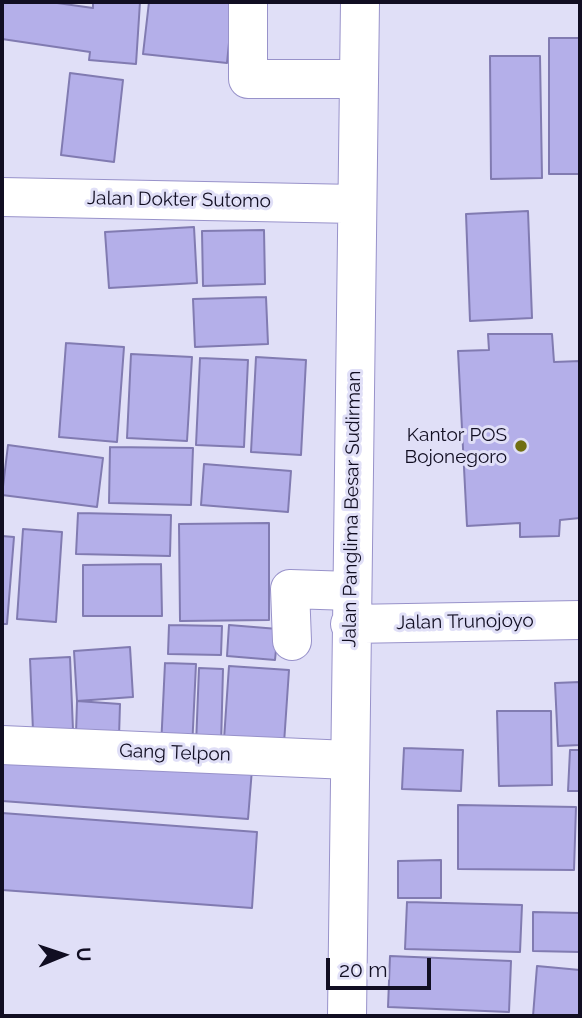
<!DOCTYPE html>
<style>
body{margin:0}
#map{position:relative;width:582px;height:1018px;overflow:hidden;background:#e0dff7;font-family:Raleway,sans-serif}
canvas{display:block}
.frame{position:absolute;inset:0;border:4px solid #110e22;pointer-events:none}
.north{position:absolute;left:28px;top:920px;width:70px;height:70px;-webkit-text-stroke:5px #e0dff7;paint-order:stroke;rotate:88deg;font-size:19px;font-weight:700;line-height:28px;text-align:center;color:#110e22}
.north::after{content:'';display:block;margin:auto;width:24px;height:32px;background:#110e22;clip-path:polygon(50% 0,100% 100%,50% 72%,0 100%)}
.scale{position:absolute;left:326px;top:958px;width:105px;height:32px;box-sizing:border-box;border:4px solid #110e22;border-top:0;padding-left:9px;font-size:21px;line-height:24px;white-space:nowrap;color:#110e22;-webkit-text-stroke:5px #e0dff7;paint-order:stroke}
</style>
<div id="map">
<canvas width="582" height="1018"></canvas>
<div class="frame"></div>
<div class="north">U</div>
<div class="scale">20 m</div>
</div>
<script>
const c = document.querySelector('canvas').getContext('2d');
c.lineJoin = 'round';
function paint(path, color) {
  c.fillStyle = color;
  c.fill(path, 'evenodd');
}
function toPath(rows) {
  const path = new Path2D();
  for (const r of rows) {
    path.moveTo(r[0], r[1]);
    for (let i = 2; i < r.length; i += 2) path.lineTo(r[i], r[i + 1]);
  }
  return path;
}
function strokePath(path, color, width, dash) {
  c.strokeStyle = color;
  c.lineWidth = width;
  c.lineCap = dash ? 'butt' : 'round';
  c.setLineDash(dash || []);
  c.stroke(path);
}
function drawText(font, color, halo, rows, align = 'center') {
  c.font = font + ' Raleway,sans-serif';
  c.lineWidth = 6;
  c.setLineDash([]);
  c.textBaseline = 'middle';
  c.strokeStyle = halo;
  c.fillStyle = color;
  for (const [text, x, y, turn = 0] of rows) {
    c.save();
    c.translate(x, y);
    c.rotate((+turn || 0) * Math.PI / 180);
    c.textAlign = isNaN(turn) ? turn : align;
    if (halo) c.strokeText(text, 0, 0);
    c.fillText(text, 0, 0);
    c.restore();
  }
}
const building = toPath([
 [2,2,50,2,93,8,93,2,140,2,136,64,89,60,90,52,2,39,2,2],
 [149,2,233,2,227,63,143,54,149,2],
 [549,38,580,38,580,174,549,174,549,38],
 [490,56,540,56,542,178,491,179,490,56],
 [70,73,123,80,114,162,61,155,70,73],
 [528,211,532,318,470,321,466,214,528,211],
 [194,227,197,283,109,288,105,232,194,227],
 [264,230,265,284,203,286,202,231,264,230],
 [266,297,268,344,195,347,193,299,266,297],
 [488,334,552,334,554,362,580,361,580,518,560,520,559,536,520,537,520,523,467,526,458,351,489,350,488,334],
 [66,343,124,347,117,442,59,437,66,343],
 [131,354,192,357,187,441,127,438,131,354],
 [256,357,306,360,301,455,251,452,256,357],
 [200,358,248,360,244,447,196,445,200,358],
 [8,445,103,458,97,507,2,495,8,445],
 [110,447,193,448,191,505,109,503,110,447],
 [204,464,291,471,288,512,201,505,204,464],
 [78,513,171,515,170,556,76,554,78,513],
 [269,523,269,620,180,621,179,524,269,523],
 [23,529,62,532,56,622,17,619,23,529],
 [2,536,14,537,7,624,2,624,2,536],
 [161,564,162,616,83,616,83,565,161,564],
 [169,625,222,626,221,655,168,654,169,625],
 [229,625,278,629,275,660,227,656,229,625],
 [130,647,133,697,77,701,74,651,130,647],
 [70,657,73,730,33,731,30,659,70,657],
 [165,663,196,664,192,749,161,747,165,663],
 [229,666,289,670,283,758,223,754,229,666],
 [199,668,223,669,221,746,196,745,199,668],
 [580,682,580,745,558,746,555,683,580,682],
 [77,701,120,704,119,737,76,734,77,701],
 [497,711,551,711,552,785,499,786,497,711],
 [404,748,463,750,461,791,402,789,404,748],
 [2,750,252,769,248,819,2,801,2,750],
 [570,750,580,750,580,791,568,791,570,750],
 [458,805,576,807,574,870,458,869,458,805],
 [2,813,257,832,252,908,2,890,2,813],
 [441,860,441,898,398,898,398,861,441,860],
 [407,902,522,905,520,952,405,949,407,902],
 [533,912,580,913,580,952,533,951,533,912],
 [390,956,511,961,509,1012,388,1007,390,956],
 [537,966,580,970,580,1016,533,1016,537,966]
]);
const minor = toPath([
 [248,2,248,79,359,79],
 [292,641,290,589,351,591],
 [2,745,349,760]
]);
const major = toPath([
 [2,197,356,204],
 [350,624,580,620],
 [347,1016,360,2]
]);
const markers = [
 [521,446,7,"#716f11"]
];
const streetNames = [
 ["Jalan Dokter Sutomo",179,200,1],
 ["Jalan Panglima Besar Sudirman",352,509,-89],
 ["Jalan Trunojoyo",465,622,-1],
 ["Gang Telpon",175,753,2]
];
const poiNames = [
 ["Kantor POS",507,435],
 ["Bojonegoro",507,457]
];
paint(building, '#b4afe9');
strokePath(building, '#817bb1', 2);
strokePath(minor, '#9892ca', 40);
strokePath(major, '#9892ca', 40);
strokePath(minor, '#fff', 38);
strokePath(major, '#fff', 38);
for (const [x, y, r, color] of markers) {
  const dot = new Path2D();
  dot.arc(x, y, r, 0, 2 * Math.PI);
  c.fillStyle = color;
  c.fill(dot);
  strokePath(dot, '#e0dff7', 2.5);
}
drawText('19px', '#110e22', '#e0dff7', streetNames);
drawText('19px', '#110e22', '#e0dff7', poiNames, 'right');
</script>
